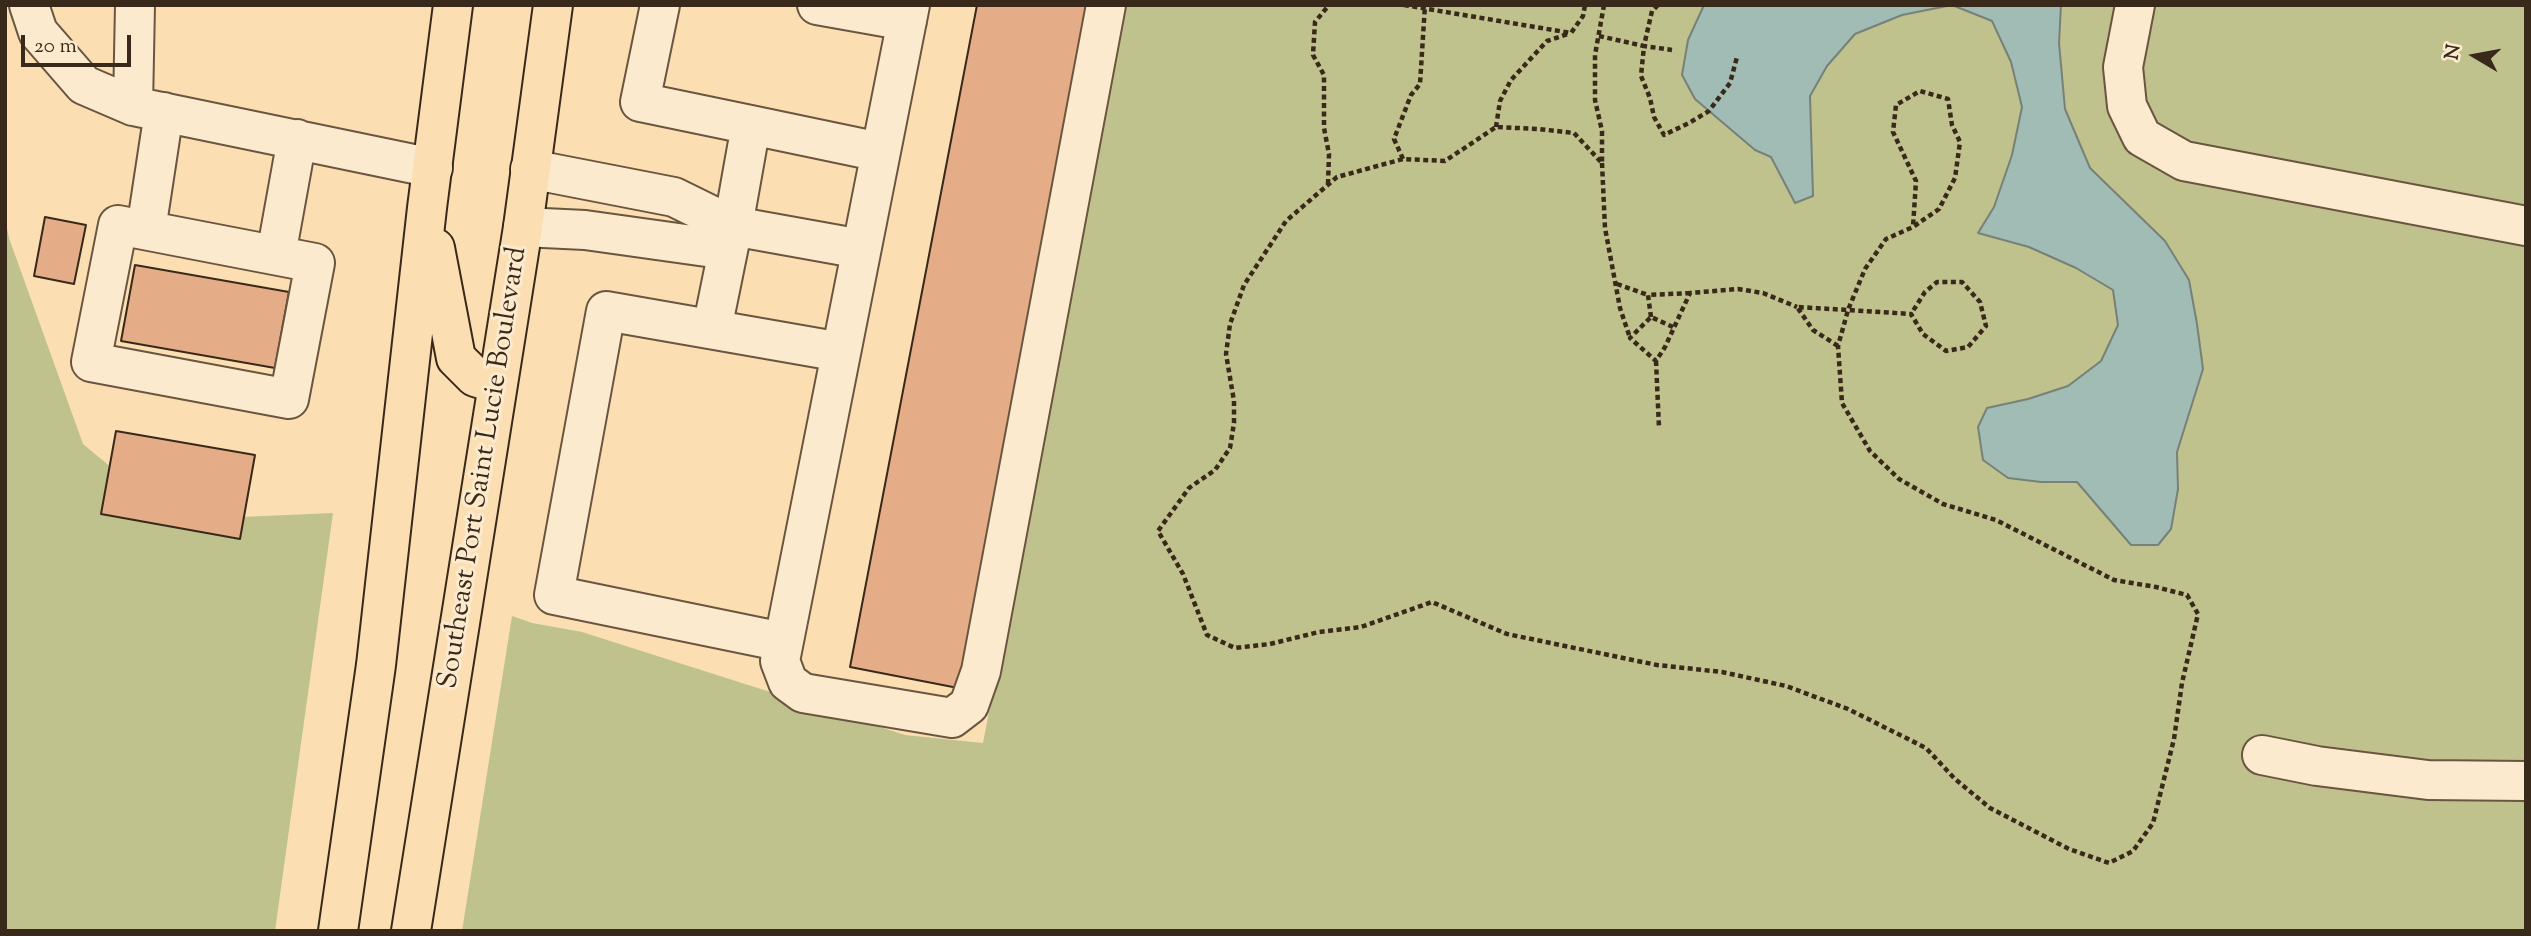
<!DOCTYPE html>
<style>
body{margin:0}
#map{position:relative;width:2531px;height:936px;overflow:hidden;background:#fbdfb3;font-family:"Sorts Mill Goudy",serif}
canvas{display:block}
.frame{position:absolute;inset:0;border:7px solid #39291a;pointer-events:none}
.north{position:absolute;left:2440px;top:21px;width:70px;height:70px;-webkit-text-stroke:5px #fceace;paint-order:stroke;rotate:280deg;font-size:19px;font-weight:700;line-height:28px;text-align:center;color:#39291a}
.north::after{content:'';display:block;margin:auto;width:24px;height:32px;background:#39291a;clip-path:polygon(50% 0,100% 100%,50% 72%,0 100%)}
.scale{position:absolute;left:21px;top:35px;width:110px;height:32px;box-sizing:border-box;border:4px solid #39291a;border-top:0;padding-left:9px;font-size:21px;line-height:24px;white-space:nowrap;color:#39291a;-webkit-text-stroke:5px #fceace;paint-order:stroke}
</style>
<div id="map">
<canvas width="2531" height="936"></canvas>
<div class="frame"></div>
<div class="north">N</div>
<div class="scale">20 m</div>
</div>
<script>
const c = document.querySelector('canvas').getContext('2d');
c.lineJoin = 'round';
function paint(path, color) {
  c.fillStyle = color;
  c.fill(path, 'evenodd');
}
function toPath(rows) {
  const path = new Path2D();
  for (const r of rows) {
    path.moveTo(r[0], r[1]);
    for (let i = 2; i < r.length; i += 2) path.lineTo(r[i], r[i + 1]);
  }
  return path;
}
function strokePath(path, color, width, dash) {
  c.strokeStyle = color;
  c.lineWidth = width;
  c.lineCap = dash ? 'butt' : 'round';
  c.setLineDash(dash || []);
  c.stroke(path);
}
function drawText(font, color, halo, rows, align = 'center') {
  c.font = font + ' "Sorts Mill Goudy",serif';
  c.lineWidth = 6;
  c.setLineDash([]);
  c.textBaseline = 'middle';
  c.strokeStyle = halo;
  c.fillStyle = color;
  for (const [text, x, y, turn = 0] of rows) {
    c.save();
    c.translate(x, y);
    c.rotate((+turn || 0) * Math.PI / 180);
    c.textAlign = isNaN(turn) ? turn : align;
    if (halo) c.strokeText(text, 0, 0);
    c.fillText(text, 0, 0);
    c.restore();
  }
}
const green = toPath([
 [1124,5,2526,5,2526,931,462,931,512,616,532,623,582,632,905,735,983,743],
 [5,218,9,238,83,444,141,492,240,517,333,513,275,931,5,931]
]);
const water = toPath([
 [1704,5,2061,5,2059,43,2065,109,2090,168,2165,241,2189,280,2197,324,2203,369,2177,452,2178,489,2171,529,2158,545,2131,545,2077,482,2041,482,2008,478,1983,460,1978,427,1987,408,2028,399,2068,386,2101,361,2118,325,2113,290,2076,268,2029,247,1978,233,1994,207,2012,155,2022,107,2011,62,1992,21,1952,5,1902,15,1855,34,1827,66,1810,96,1813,196,1795,203,1771,157,1755,150,1695,99,1682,75,1688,40,1704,5]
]);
const building = toPath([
 [977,5,1089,5,958,688,850,667,977,5],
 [45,217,86,225,74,284,34,276,45,217],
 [135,265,289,292,275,368,121,341,135,265],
 [116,431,255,455,240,539,101,514,116,431]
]);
const path = toPath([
 [1404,5,1571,33,1583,16,1585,5],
 [1604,5,1595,55,1595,100,1602,131,1602,163,1574,133,1539,129,1496,127,1445,161,1403,159,1337,177,1286,221,1244,285,1230,324,1226,354,1234,401,1234,423,1230,448,1215,470,1189,488,1158,531,1183,574,1207,635,1235,648,1270,644,1319,632,1361,627,1432,602,1507,634,1657,665,1722,672,1786,686,1848,709,1926,748,1955,779,1990,808,2069,849,2109,863,2133,851,2153,823,2174,739,2182,683,2198,614,2187,595,2156,587,2114,580,1996,520,1943,504,1899,479,1870,451,1842,403,1838,346,1848,310,1911,314,1923,334,1946,351,1968,347,1986,326,1980,302,1962,282,1937,282,1925,292,1911,314],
 [1658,5,1652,11,1644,46,1672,50],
 [1599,36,1644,46,1641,76,1650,98,1654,117,1664,135,1689,123,1709,111,1730,83,1737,57],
 [1496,127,1500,101,1511,80,1547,41,1568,34],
 [1403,159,1394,139,1411,95,1420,84,1425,5],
 [1602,163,1605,228,1620,308,1630,338],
 [1328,184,1329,154,1324,128,1324,75,1313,55,1315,22,1329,5],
 [1617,284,1648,295],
 [1651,317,1648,295,1690,293],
 [1673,327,1651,317,1630,338,1656,361,1665,347,1690,293,1738,289,1763,293,1797,307],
 [1838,346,1813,330,1797,307,1848,310,1865,269,1886,239,1913,227,1939,209,1955,178,1960,142,1952,125,1948,99,1920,91,1896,105,1893,132,1916,181,1913,227],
 [1656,361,1659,428]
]);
const minor = toPath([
 [29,5,38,32,84,85,133,106,433,168],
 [817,5,907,21],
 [910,5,780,661,788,682,803,693,952,718,969,705,981,671,1106,5],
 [2135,5,2123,67,2127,106,2142,137,2184,161,2526,226],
 [133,106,135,5],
 [751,125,880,152],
 [530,169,674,197,733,226,751,125,640,102,660,5],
 [118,225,315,263,289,399,91,362,118,225],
 [523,227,585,230,728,250],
 [146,230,164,112],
 [276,255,297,139],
 [712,329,733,226,861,249],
 [783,642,554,595,606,311,841,352],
 [2262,755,2317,766,2428,780,2526,781]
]);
const major = toPath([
 [435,248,456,358,475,377,498,384],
 [338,931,376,665,427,208,453,5],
 [411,931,523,227,553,5]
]);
const streetNames = [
 ["Southeast Port Saint Lucie Boulevard",485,468,-81]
];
paint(green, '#bfc28c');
paint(water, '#a1bbb5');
strokePath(water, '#778177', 2);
paint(building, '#e4ad87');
strokePath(building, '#39291a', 2);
strokePath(minor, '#6a5640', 42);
strokePath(major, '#39291a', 42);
strokePath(path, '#39291a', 4.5, [5, 3.5]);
strokePath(minor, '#fceace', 38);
strokePath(major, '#fbdfb3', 38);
drawText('28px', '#39291a', '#fceace', streetNames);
</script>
